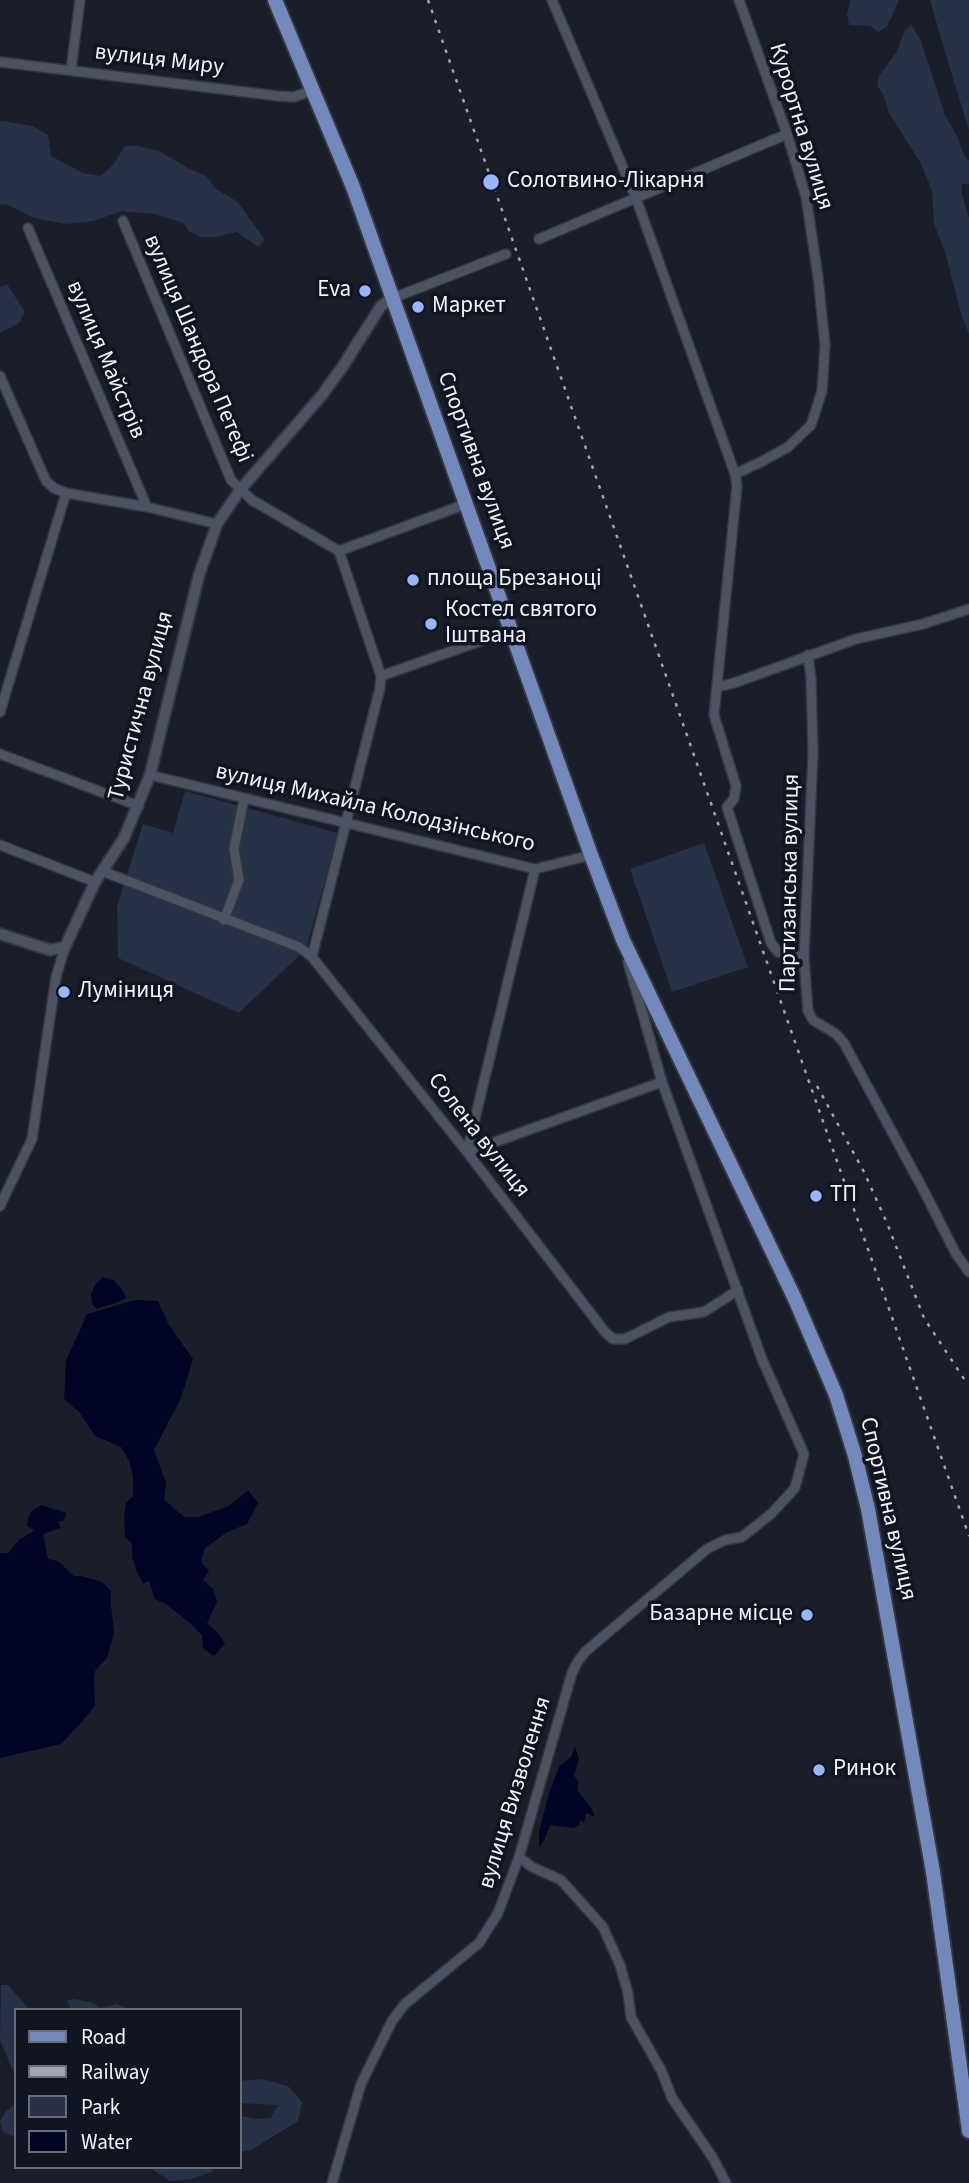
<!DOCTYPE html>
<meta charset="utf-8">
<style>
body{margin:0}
#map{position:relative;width:969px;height:2183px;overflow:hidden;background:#191e2a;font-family:"Source Sans 3",sans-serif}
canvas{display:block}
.legend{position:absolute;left:14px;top:2008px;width:228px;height:161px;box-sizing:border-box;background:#101521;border:2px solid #696d78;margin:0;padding:9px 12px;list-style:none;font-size:21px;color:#eef2fb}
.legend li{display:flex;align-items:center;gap:14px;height:35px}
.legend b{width:35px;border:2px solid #696d78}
</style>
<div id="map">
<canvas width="969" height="2183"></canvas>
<ul class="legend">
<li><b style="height:9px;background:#7489bb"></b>Road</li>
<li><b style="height:9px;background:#a1a5af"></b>Railway</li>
<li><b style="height:19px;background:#273148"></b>Park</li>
<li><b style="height:19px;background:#010424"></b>Water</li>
</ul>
</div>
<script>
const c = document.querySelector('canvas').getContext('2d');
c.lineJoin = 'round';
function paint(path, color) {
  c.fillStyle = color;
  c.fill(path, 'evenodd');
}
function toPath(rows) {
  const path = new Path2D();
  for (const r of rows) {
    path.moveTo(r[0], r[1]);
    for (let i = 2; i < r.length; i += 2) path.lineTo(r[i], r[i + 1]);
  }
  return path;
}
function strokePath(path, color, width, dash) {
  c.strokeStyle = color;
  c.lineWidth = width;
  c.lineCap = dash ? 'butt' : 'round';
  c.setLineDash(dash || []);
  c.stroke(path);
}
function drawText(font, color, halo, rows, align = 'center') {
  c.font = font + ' "Source Sans 3",sans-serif';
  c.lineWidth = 7;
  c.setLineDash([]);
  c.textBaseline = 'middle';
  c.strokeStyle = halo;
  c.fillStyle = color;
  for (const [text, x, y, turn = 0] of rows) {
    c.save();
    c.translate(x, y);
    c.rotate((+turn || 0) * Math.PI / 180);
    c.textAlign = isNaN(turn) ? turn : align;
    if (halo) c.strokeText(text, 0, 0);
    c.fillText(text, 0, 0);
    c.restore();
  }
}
const green = toPath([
 [850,0,899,0,887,27,878,32,870,26,849,25,847,15],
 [930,0,969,0,969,130,947,59],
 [911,24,921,41,945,115,956,134,966,159,969,160,969,184,962,184,962,194,969,218,969,334,961,314,945,252,934,224,932,190,920,162,889,113,883,94,877,86,879,76,897,51,904,32],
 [3,121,33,126,48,135,51,156,83,173,100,176,113,165,125,146,138,146,159,151,188,168,206,176,216,189,238,202,265,240,258,247,237,232,215,237,200,237,189,231,184,223,154,214,122,211,93,221,65,224,34,218,6,204,0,205,0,122],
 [7,284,25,312,19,323,0,333,0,287],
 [185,791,338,833,306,949,239,1013,118,958,117,906,143,824,173,833],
 [704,843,748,967,672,992,630,869],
 [1,1985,8,1985,30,2010,16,2010,16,2078,0,2040],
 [75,1999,93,2003,100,2008,117,2004,129,2010,71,2010,67,2000],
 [262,2079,288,2086,302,2102,298,2121,251,2150,240,2152,240,2116,258,2119,271,2118,278,2105,240,2103,240,2081],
 [16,2104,16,2134,12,2136,2,2131,0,2121,7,2110],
 [149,2167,148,2167,216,2167,211,2172,192,2179,170,2181]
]);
const water = toPath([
 [103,1277,113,1280,122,1289,126,1298,118,1302,96,1309,92,1304,91,1294,95,1285],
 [135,1300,158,1301,169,1325,193,1359,181,1398,154,1450,166,1483,164,1500,184,1517,198,1517,229,1506,248,1490,258,1503,247,1524,227,1532,205,1548,201,1562,209,1571,203,1580,213,1589,217,1602,207,1623,219,1634,225,1644,214,1656,203,1648,202,1635,190,1623,166,1604,155,1599,149,1581,143,1584,137,1572,132,1557,132,1544,125,1536,124,1517,126,1503,133,1496,133,1476,129,1461,121,1447,95,1436,80,1413,64,1399,66,1361,87,1314],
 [41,1505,66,1513,64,1520,58,1522,61,1528,43,1534,48,1559,58,1561,74,1576,81,1576,102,1582,111,1591,111,1605,114,1633,107,1658,95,1671,94,1680,95,1706,80,1724,61,1744,0,1758,0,1553,8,1553,20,1539,32,1532,34,1530,27,1526,28,1519,31,1512],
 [575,1747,579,1760,574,1775,578,1782,578,1791,592,1809,595,1817,586,1813,584,1822,579,1820,580,1825,573,1828,550,1825,544,1841,539,1847,539,1832,549,1793,559,1767,571,1757]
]);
const minor = toPath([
 [552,0,636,198,735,474,737,486,714,715,736,786,734,799,727,807,771,943,778,952,804,957],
 [0,62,278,96,294,97,313,90],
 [71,70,80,0],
 [123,221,231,480,252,500,339,551,381,676,380,688,312,957,467,1152,605,1332,613,1339,625,1339,669,1317,704,1312,738,1290],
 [28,228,147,507],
 [539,239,787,134],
 [393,298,506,254],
 [0,376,46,481,54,488,66,493,147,507,217,524],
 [735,474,761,462,788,447,811,425,822,391,825,345,818,277,806,197,787,134,739,0],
 [339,551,466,504],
 [808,655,811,678,813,753,804,957,808,1011,813,1020,836,1034,844,1043,924,1191,956,1254,969,1272],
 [381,676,512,630],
 [717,687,734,683,856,639,923,624,969,609],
 [0,712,66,493],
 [0,754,139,806],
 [150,775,535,869,591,855],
 [0,845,95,882],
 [102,871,299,947,312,957],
 [224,920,239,880,234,849,244,799],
 [467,1152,535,869],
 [467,1152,662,1082],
 [0,1206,32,1139,56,977,65,947],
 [519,1857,532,1867,561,1880,603,1927,620,1965,628,1993,631,2017,661,2070,672,2098,713,2158,726,2183],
 [332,2183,361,2084,392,2021,405,2004,479,1943,498,1913,519,1857,572,1673,578,1661,586,1651,707,1549,725,1540,742,1537,771,1514,795,1488,804,1454,762,1359,662,1082,628,962]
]);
const tertiary = toPath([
 [0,934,50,950,65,947,95,882,124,838,150,775,199,575,217,524,240,490,322,395,343,366,381,306,393,298]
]);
const primary = toPath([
 [275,0,353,187,591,855,623,940,795,1299,836,1395,855,1456,868,1509,933,1872,969,2131]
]);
const rail = toPath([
 [428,0,969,1536],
 [817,1086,864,1172,887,1223,924,1318,968,1385]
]);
const markers = [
 [491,182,9,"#98b6fd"],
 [365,291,7,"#98b6fd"],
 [418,307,7,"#98b6fd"],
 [413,580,7,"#98b6fd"],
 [431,624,7,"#98b6fd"],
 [64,992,7,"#98b6fd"],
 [816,1196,7,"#98b6fd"],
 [807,1615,7,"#98b6fd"],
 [819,1770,7,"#98b6fd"]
];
const streetNames = [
 ["вулиця Миру",159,61,7],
 ["Курортна вулиця",800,127,73],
 ["вулиця Шандора Петефі",197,349,67],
 ["вулиця Майстрів",105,360,67],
 ["Спортивна вулиця",475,461,70],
 ["Туристична вулиця",142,706,-75],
 ["вулиця Михайла Колодзінського",375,809,13],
 ["Партизанська вулиця",791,883,-89],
 ["Солена вулиця",478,1136,52],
 ["Спортивна вулиця",887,1509,77],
 ["вулиця Визволення",516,1793,-73]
];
const poiNames = [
 ["Солотвино-Лікарня",507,182],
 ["Eva",351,291,"right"],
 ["Маркет",432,307],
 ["площа Брезаноці",427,580],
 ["Костел святого",445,611],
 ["Іштвана",445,637],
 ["Луміниця",78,992],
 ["ТП",830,1196],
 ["Базарне місце",793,1615,"right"],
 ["Ринок",833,1770]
];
paint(green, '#273148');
paint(water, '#010424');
strokePath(minor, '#343741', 12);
strokePath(tertiary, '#343741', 14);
strokePath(primary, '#343741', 18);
strokePath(minor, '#4c5260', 9);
strokePath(tertiary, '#4c5260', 10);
strokePath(primary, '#7489bb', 14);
strokePath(rail, '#a1a5af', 2.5, [3.5, 7]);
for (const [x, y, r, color] of markers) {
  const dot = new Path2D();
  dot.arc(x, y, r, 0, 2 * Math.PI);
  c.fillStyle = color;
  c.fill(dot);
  strokePath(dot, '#101521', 2.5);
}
drawText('23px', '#eef2fb', '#101521', streetNames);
drawText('23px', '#eef2fb', '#101521', poiNames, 'left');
</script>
